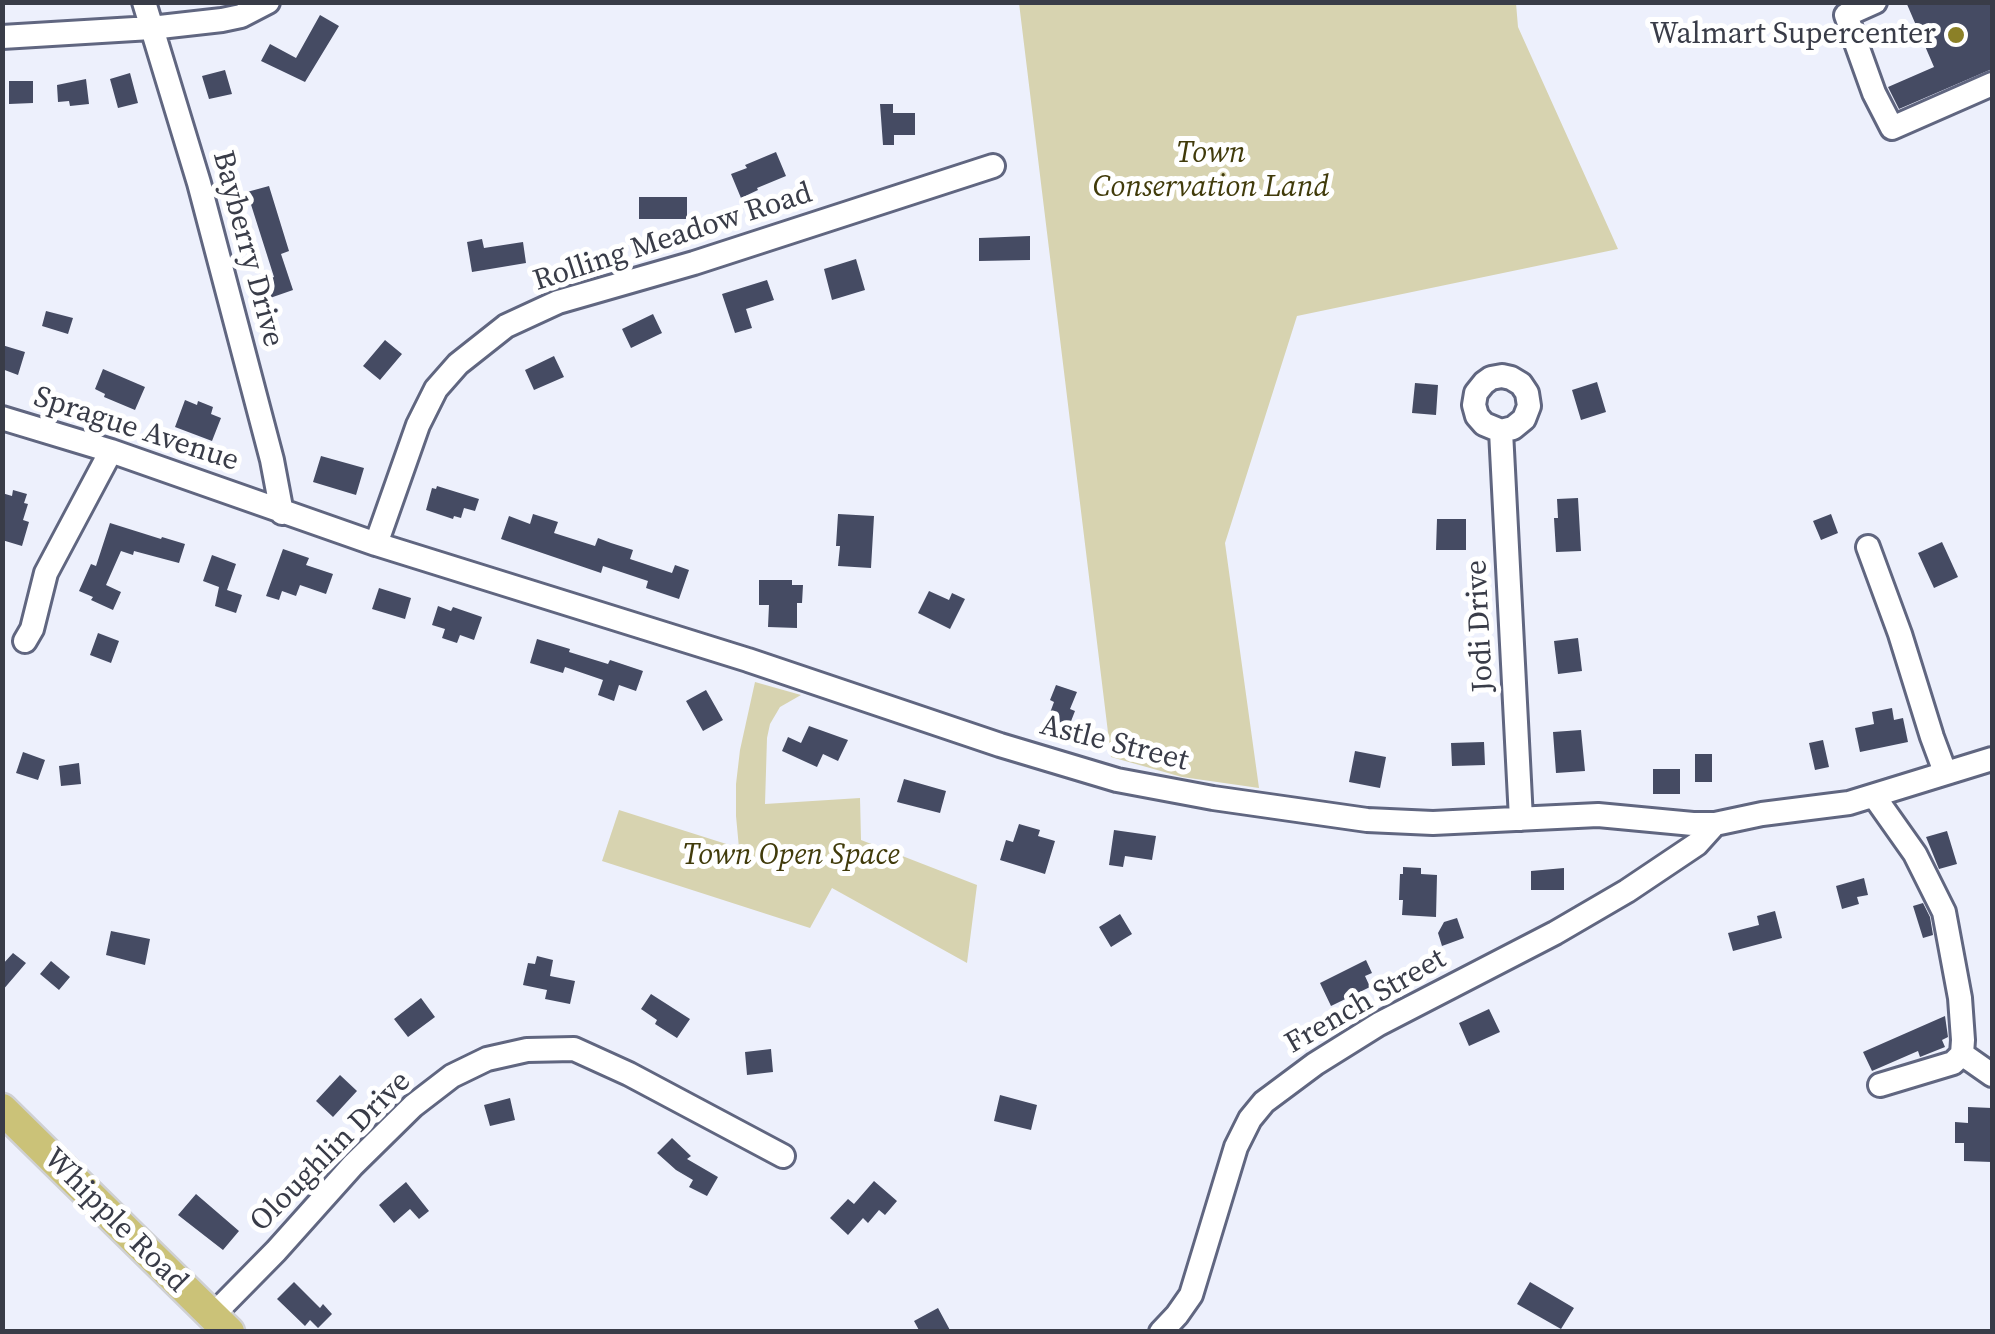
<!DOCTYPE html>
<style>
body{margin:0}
#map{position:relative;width:1995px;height:1334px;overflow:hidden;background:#edf0fc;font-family:"Source Serif 4",serif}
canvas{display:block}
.frame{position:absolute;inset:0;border:5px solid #393c48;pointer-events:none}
</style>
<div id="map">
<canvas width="1995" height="1334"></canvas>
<div class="frame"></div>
</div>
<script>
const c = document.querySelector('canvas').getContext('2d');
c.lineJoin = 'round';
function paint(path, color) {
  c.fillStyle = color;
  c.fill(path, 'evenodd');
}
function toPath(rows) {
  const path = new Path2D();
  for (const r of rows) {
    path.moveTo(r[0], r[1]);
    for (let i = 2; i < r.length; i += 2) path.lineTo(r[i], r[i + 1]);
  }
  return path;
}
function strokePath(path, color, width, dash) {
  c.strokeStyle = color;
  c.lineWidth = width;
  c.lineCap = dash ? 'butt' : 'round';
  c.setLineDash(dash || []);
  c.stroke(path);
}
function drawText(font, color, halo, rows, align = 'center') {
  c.font = font + ' "Source Serif 4",serif';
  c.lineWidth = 10;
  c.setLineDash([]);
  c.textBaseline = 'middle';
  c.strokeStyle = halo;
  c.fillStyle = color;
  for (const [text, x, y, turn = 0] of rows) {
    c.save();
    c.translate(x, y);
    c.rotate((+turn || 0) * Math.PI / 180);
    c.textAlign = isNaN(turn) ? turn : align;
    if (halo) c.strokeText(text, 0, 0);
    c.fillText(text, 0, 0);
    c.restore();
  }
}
const green = toPath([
 [1019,3,1516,3,1518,27,1618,249,1297,316,1225,543,1259,788,1182,777,1111,757],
 [755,682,801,695,780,707,770,724,767,738,765,804,860,798,861,840,977,885,967,963,832,888,810,928,602,861,619,810,739,848,736,816,736,784,740,750]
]);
const building = toPath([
 [1906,2,1992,2,1992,69,1899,109,1888,87,1934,67],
 [320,15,339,26,305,82,261,61,270,44,296,58],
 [225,70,232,94,209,99,202,76],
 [130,73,138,103,118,108,110,79],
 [86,79,89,104,70,106,69,101,58,102,57,85],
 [9,81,33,81,33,103,9,104],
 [880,104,893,104,893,113,915,113,915,135,894,135,894,145,883,145],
 [776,152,786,176,757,188,758,190,741,198,731,174,747,168,745,165],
 [269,186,289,251,281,254,293,290,270,298,264,281,274,277,247,192],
 [639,197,687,197,687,219,639,219],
 [1030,236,1030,260,979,261,979,238],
 [482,239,484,248,523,242,526,263,472,272,467,242],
 [856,259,865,290,832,300,824,269],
 [767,280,774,300,746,309,752,328,735,333,722,294],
 [46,311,73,318,68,334,42,326],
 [653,314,662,333,631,348,622,329],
 [385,340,402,354,380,380,363,366],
 [2,345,25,352,18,375,2,369],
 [554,356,564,377,534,390,525,370],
 [103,369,145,387,135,410,104,397,105,394,95,389],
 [1597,382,1606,412,1581,420,1572,390],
 [1415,383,1438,385,1436,415,1412,413],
 [185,400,197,405,198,401,213,407,211,414,221,418,212,441,175,427],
 [321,456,364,468,356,495,313,482],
 [437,486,479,499,475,511,464,508,461,518,454,516,453,519,426,510,432,488,436,489],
 [13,490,27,494,24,503,28,504,23,520,29,522,22,546,2,540,2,493,12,496],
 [1578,498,1581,551,1556,552,1554,518,1558,518,1557,499],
 [533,514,558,522,554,533,595,546,598,538,611,543,633,550,630,559,672,573,675,565,689,570,679,599,646,588,648,581,603,566,601,573,501,539,509,516,530,524],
 [838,514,874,516,871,568,838,566,840,546,836,546],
 [1831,514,1838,533,1821,540,1813,521],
 [1437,519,1466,519,1466,550,1436,550],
 [110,523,161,539,162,537,185,544,179,563,134,551,133,555,121,551,106,585,121,592,113,610,91,600,93,597,79,591,91,564,96,566],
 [1942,542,1958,577,1934,588,1918,553],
 [283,549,309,558,306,565,333,574,326,594,300,585,296,596,282,591,279,600,266,596],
 [212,555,236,564,227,590,242,595,236,613,215,606,219,587,203,581],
 [759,580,792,580,792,585,803,585,802,603,797,603,797,628,768,627,769,605,759,605],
 [379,588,411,598,405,619,372,609],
 [929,591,949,600,952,593,965,599,950,629,918,613],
 [438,606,451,611,453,607,482,617,474,640,460,635,457,643,442,638,445,629,432,625],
 [98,633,119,641,111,663,90,655],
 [1578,638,1582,671,1558,674,1554,641],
 [537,639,570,649,569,652,608,664,610,660,643,671,636,691,619,685,614,701,598,695,603,680,565,667,563,673,530,663],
 [1056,685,1077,692,1070,709,1075,711,1068,729,1047,721,1054,702,1050,700],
 [706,690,723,720,703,731,686,701],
 [1892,708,1894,720,1903,718,1908,742,1860,752,1855,728,1874,724,1872,712],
 [809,726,848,740,838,761,823,754,817,767,782,751,788,737,801,743],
 [1581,730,1585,771,1556,773,1553,732],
 [1823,740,1829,767,1815,770,1809,743],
 [1484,742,1485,765,1452,766,1451,743],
 [1355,751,1386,757,1380,788,1349,782],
 [23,752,45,760,38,780,16,773],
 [1695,754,1712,754,1712,782,1695,782],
 [79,763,81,784,61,786,59,766],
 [1653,769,1680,769,1680,794,1653,794],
 [904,779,946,791,940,813,897,802],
 [1019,824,1040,830,1038,836,1055,841,1045,874,1000,860,1006,840,1013,842],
 [1114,830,1156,836,1152,860,1125,856,1123,867,1109,865],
 [1947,831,1957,864,1939,869,1926,837],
 [1403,867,1421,868,1421,874,1437,875,1436,917,1402,915,1403,900,1399,900,1400,874,1403,874],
 [1564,868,1564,890,1531,890,1531,871],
 [1864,878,1868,895,1857,897,1859,904,1842,909,1836,886],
 [1923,903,1930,917,1933,935,1923,938,1913,906],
 [1775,911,1782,938,1733,951,1728,933,1759,925,1757,916],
 [1120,914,1132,934,1111,947,1099,927],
 [1457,918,1464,938,1442,946,1438,933,1444,922],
 [111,931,150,939,145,965,106,955],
 [13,953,26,963,2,991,2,965],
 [537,956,553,960,550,976,575,981,570,1004,545,999,547,990,523,985,528,963,535,964],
 [1366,960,1372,973,1365,976,1370,987,1331,1006,1320,983],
 [51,961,70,977,59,990,40,974],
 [651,994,690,1019,677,1038,655,1024,657,1020,641,1009],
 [421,998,435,1017,408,1037,394,1019],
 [1489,1009,1500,1032,1469,1046,1459,1023],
 [1945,1016,1948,1037,1942,1040,1945,1047,1920,1057,1918,1051,1872,1071,1863,1052],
 [771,1049,773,1072,747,1075,745,1052],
 [340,1075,357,1091,333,1117,316,1101],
 [1000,1095,1037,1105,1031,1130,994,1121],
 [510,1098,515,1120,490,1126,484,1105],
 [1968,1107,1992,1108,1992,1162,1964,1161,1964,1143,1955,1143,1955,1122,1968,1123],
 [672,1138,691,1156,687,1159,718,1177,707,1196,689,1187,693,1180,676,1170,657,1153],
 [874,1181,897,1201,885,1215,879,1210,868,1223,863,1218,848,1235,830,1218,848,1199,854,1204],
 [406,1182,429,1211,419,1219,410,1209,394,1223,379,1205],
 [196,1194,239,1231,223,1250,178,1215],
 [294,1282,320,1308,323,1304,332,1314,318,1328,310,1320,305,1326,277,1299],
 [1530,1282,1574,1308,1561,1329,1517,1304],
 [938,1308,951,1332,920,1332,914,1321]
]);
const minor = toPath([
 [144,2,199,183,272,460,282,513],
 [1875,2,1846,15,1874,93,1892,128,1992,84],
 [2,37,151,28,222,20,241,16,268,2],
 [2,418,111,451,376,544,748,660,1000,745,1117,780,1213,798,1367,820,1433,823,1598,815,1693,824,1715,824,1762,814,1849,803,1992,759],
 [1501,431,1484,424,1477,416,1474,405,1476,393,1484,383,1491,378,1502,376,1511,378,1521,384,1527,393,1529,406,1524,419,1513,428,1501,431,1521,819],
 [376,544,418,425,436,389,458,364,506,326,558,302,694,263,993,166],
 [1868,547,1900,634,1932,737,1945,772],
 [25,641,32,629,46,573,111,451],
 [1874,796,1915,854,1944,912,1960,998,1963,1040,1962,1054,1953,1063,1880,1085],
 [1962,1054,1992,1075],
 [212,1316,276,1251,353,1165,413,1106,452,1076,487,1059,527,1050,574,1049,629,1074,783,1156],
 [1161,1332,1177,1315,1191,1295,1236,1147,1250,1119,1264,1102,1315,1064,1379,1024,1555,933,1627,891,1697,844,1715,824]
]);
const major = toPath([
 [2,1109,229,1332]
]);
const markers = [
 [1956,35,10,"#8b8027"]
];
const poiNames = [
 ["Walmart Supercenter",1936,35]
];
const parkNames = [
 ["Town",1211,154],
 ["Conservation Land",1211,188],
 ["Town Open Space",791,856]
];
const streetNames = [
 ["Rolling Meadow Road",673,238,-18],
 ["Bayberry Drive",247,249,75],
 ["Sprague Avenue",136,430,18],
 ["Jodi Drive",1481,626,-93],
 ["Astle Street",1114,744,14],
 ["French Street",1366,1002,-30],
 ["Oloughlin Drive",331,1152,-45],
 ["Whipple Road",115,1221,45]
];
paint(green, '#d7d3b0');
paint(building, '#454b63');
strokePath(minor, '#606680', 28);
strokePath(major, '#cfd0d3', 35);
strokePath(minor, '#fff', 22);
strokePath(major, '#cbc278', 30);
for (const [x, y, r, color] of markers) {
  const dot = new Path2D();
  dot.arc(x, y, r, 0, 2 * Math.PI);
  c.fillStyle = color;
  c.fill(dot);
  strokePath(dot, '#fff', 4);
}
drawText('30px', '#393c48', '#fff', poiNames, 'right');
drawText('italic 30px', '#413b0b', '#fff', parkNames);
drawText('30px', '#393c48', '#fff', streetNames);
</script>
